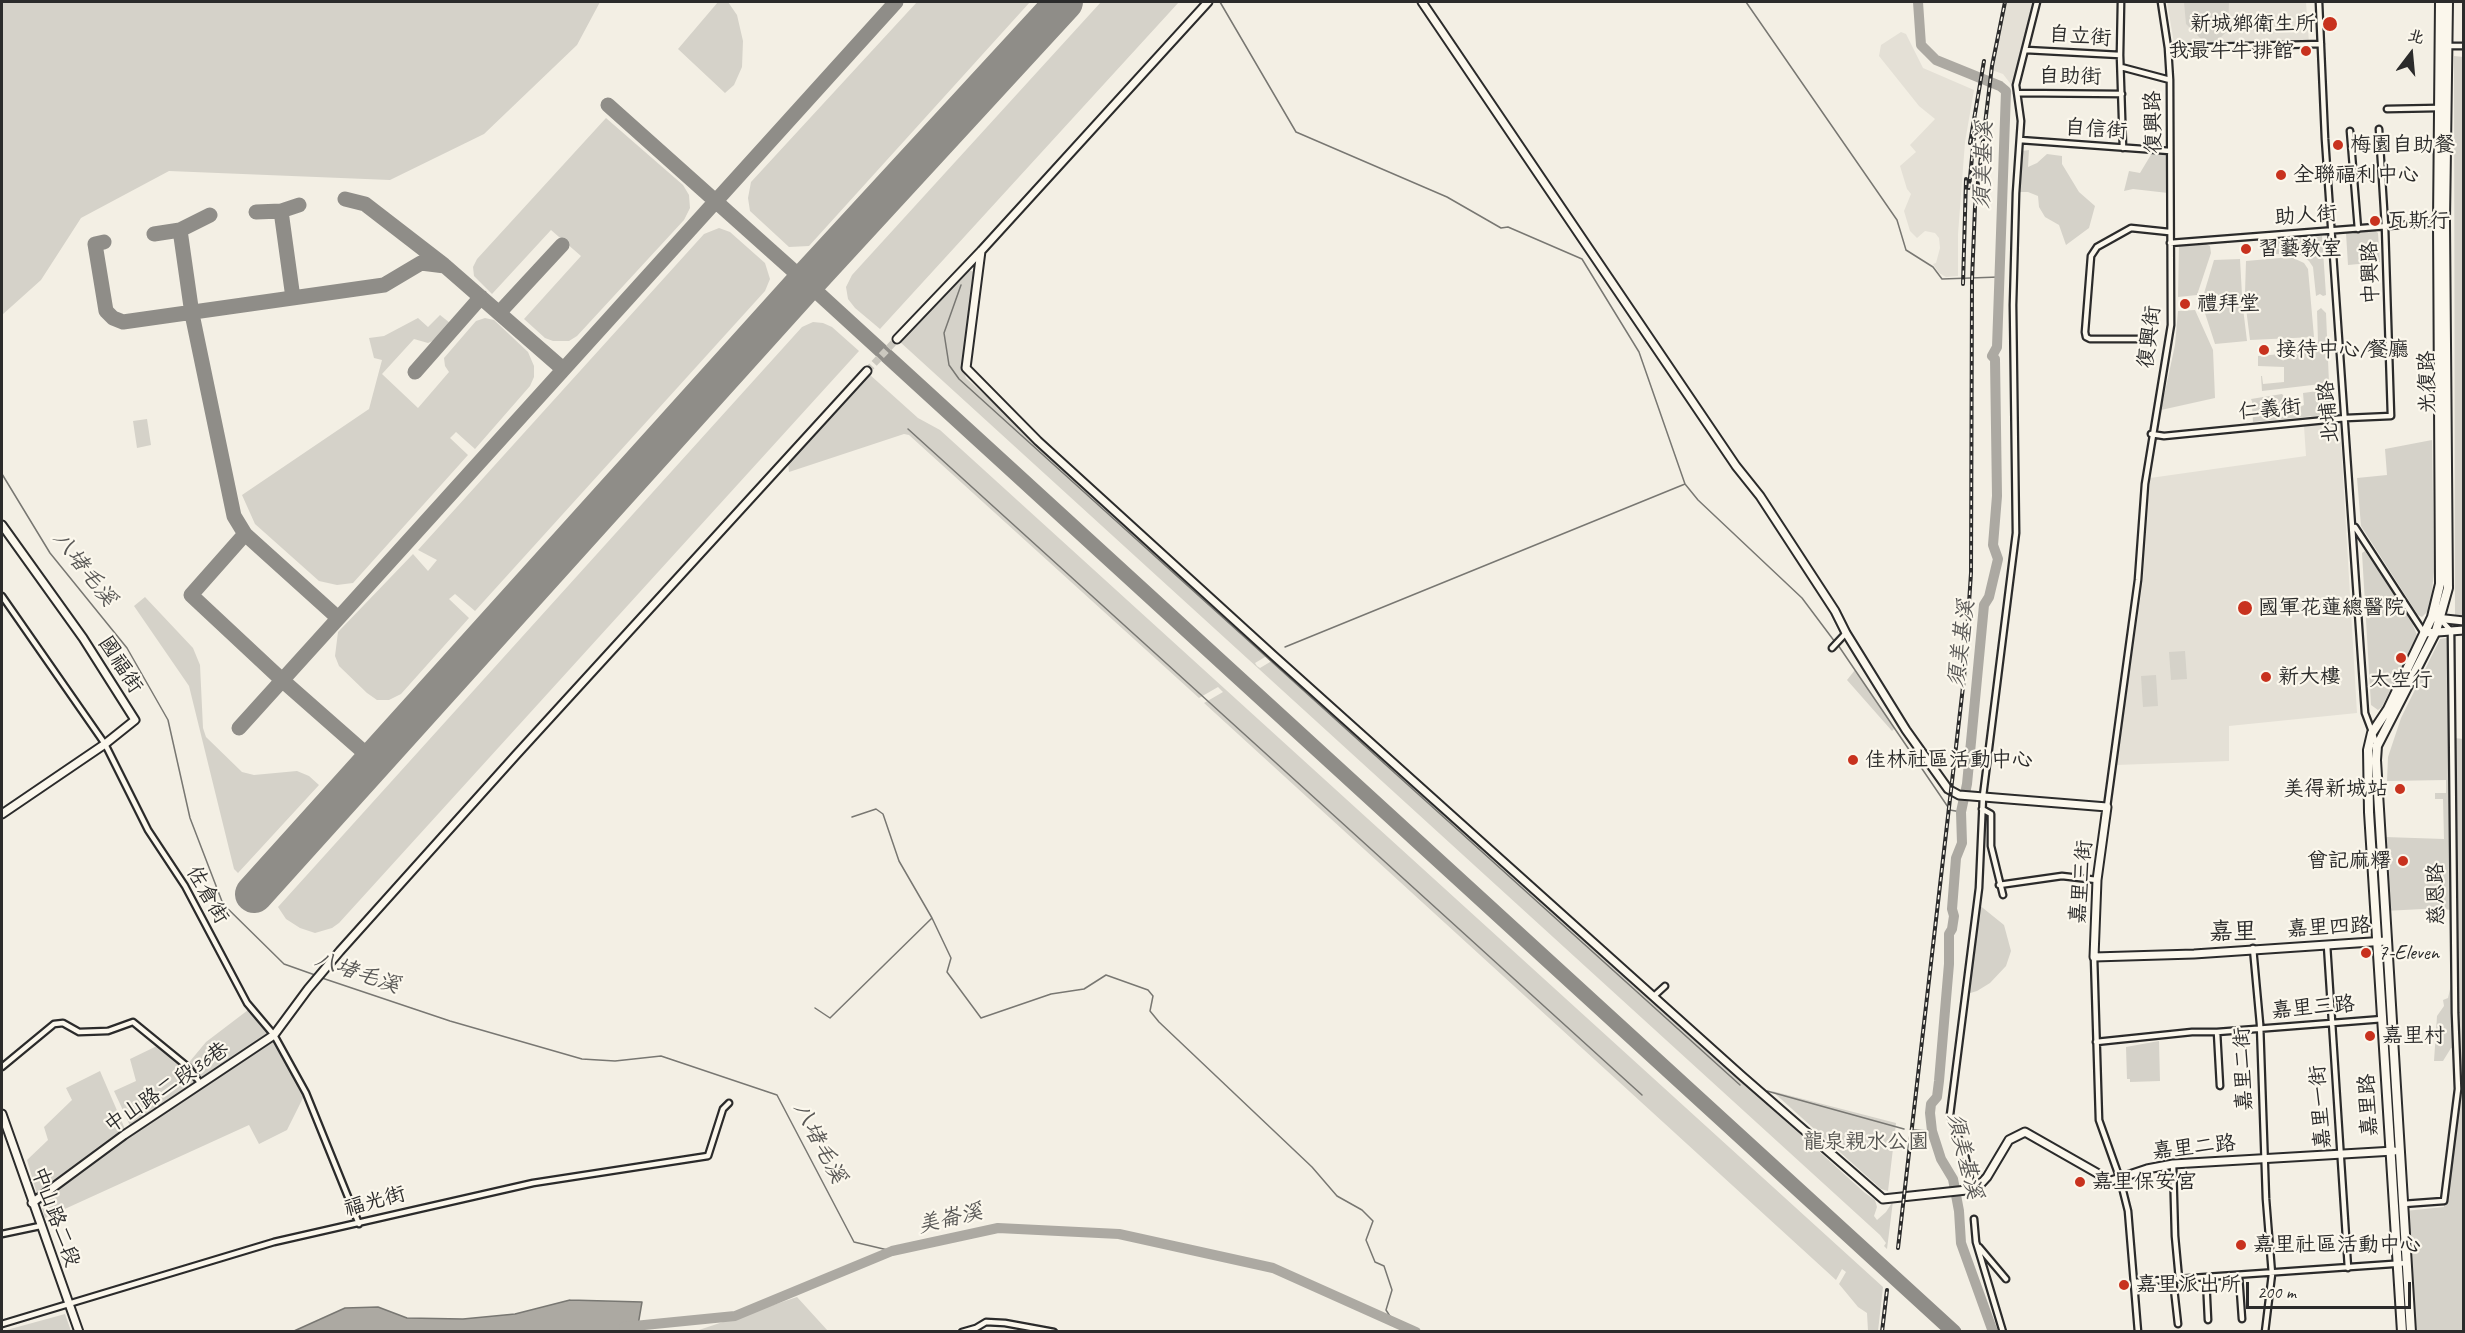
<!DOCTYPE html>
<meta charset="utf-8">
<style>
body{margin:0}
#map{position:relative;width:2465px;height:1333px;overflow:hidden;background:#f3efe4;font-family:Caveat,"LXGW WenKai TC",sans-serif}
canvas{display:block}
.frame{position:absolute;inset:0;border:3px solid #2b2b2b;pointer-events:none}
.north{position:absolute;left:2381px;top:24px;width:60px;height:60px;-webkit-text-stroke:4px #fbf7ec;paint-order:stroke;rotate:16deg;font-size:16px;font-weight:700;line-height:24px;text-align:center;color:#2b2b2b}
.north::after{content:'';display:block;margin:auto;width:21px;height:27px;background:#2b2b2b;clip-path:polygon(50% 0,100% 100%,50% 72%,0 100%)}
.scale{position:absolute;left:2246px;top:1282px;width:165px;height:27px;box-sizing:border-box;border:3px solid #2b2b2b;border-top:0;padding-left:8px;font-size:18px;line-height:21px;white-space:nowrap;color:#2b2b2b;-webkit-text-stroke:4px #fbf7ec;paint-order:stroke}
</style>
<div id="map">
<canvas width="2465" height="1333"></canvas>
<div class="frame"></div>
<div class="north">北</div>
<div class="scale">200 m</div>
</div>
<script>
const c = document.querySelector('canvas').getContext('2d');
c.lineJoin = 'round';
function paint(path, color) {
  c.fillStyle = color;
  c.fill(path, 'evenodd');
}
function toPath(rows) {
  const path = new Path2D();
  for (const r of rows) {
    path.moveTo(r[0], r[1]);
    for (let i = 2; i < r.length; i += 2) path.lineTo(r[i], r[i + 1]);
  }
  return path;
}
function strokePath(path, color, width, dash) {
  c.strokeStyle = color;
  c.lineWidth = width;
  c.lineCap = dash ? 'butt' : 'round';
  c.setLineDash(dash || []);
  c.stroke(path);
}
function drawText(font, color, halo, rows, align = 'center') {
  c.font = font + ' Caveat,"LXGW WenKai TC",sans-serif';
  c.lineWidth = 4.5;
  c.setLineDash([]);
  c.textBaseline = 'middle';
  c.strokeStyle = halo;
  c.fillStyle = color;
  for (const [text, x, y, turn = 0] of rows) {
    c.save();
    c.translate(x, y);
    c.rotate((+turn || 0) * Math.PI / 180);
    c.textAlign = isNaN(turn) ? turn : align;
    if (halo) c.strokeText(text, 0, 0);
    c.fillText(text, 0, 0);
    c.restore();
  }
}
const built = toPath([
 [2007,2,2033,2,2013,87,2003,74,1992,70],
 [2167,2,2306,2,2309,43,2174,43],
 [1901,32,1906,34,1923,68,1974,90,1965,142,1958,234,1958,276,1946,277,1939,273,1933,264,1936,263,1940,248,1939,238,1935,233,1925,231,1917,238,1910,231,1904,211,1911,194,1907,189,1900,166,1916,152,1910,145,1935,119,1919,106,1879,56,1881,45],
 [2338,422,2340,426,2357,713,2229,726,2229,761,2116,765,2143,580,2150,478,2306,456,2304,426]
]);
const green = toPath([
 [2,2,600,2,577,45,484,134,390,180,169,171,81,218,41,280,2,315],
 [718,2,728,2,737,15,743,41,742,67,734,85,725,93,678,49],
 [917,2,1030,2,809,246,789,247,750,211,748,198,751,182],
 [1101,2,1179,2,880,329,855,308,848,299,846,287,852,275],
 [2184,2,2229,2,2228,30,2216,42,2202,40,2186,24],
 [2454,56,2464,57,2464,617,2455,617],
 [606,118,683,185,689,195,690,208,684,220,577,336,569,341,553,341,545,338,524,319,581,256,551,230,492,294,474,276,473,267,477,259],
 [2029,150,2028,167,2037,163,2047,154,2062,156,2062,164,2079,192,2095,206,2089,228,2066,245,2059,225,2045,217,2039,207,2038,196,2028,192,2020,192,2022,151],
 [2152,153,2166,154,2168,193,2133,189,2124,191,2129,171,2140,173],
 [719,228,730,232,765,263,770,279,765,291,475,611,455,594,449,599,469,618,401,694,389,700,377,700,367,693,339,666,335,656,338,632,413,554,428,571,437,560,418,550,704,234],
 [2374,230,2378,233,2380,262,2348,265,2346,233],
 [2322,236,2326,295,2323,296,2320,294,2316,296,2313,267,2309,261,2301,255,2275,254,2274,241],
 [2206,244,2210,246,2211,253,2197,295,2178,297,2179,245],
 [2291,257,2304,263,2308,269,2314,337,2250,340,2246,308,2252,303,2250,296,2245,293,2246,261],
 [2240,259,2242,295,2239,299,2202,300,2214,260],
 [966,269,974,272,963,369,966,378,1270,654,1255,663,1257,666,1260,668,1275,659,1865,1193,1875,1200,1877,1207,1874,1216,1877,1220,1886,1212,1893,1201,1887,1249,1884,1246,1886,1243,1880,1235,899,341],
 [2238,303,2243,308,2247,341,2215,344,2203,307,2206,305],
 [2321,308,2326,313,2329,383,2262,391,2261,376,2262,376,2263,384,2284,382,2284,367,2258,366,2258,356,2281,354,2282,346,2318,342,2317,311],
 [2195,310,2213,350,2215,398,2161,410,2175,345,2178,311],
 [440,315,450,323,435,340,428,343,414,339,382,374,418,408,449,372,445,366,444,358,476,321,485,318,494,320,528,352,534,366,534,377,530,386,475,449,456,432,450,438,468,455,353,583,337,585,319,581,255,524,242,495,369,409,382,360,374,358,369,338,384,336,418,318,428,327],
 [813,322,823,323,832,327,859,351,339,923,332,928,315,933,300,928,286,919,278,907,802,327],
 [869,374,918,418,940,430,1883,1287,1878,1331,1868,1331,1867,1313,1858,1307,1839,1284,1846,1272,1842,1269,1836,1280,1204,703,1223,692,1218,687,1199,698,909,435,904,434,789,472,788,462],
 [2333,389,2335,414,2253,422,2252,408,2254,407,2251,399,2282,394,2286,399,2299,400,2300,407,2304,405,2303,393],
 [147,419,151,445,137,448,133,421],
 [2432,440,2434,572,2430,609,2422,617,2418,615,2361,526,2357,478,2387,475,2385,449],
 [2365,551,2410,618,2417,635,2382,707,2378,710,2371,705,2362,553],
 [145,597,193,648,200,665,203,728,206,737,242,772,254,775,297,771,309,776,319,785,238,873,234,869,189,686,134,606],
 [2456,636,2454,738,2464,739,2463,1088,2460,1056,2457,1049,2451,1048,2443,1061,2434,1061,2437,1016,2444,1006,2443,1000,2448,998,2451,985,2455,990,2454,911,2441,908,2385,911,2385,837,2444,839,2443,799,2435,799,2435,793,2446,793,2446,780,2387,781,2388,757,2401,718,2440,639],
 [2185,651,2187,679,2171,680,2169,652],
 [1855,670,1895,728,1892,731,1847,680],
 [2156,675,2158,706,2143,707,2141,676],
 [1978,904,2004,925,2011,951,2006,966,1990,983,1977,991,1967,994],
 [252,1007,304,1096,287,1130,259,1144,249,1125,45,1218,40,1202,133,1132,114,1091,136,1081,130,1059,159,1045,186,1066,206,1042],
 [2159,1041,2160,1081,2130,1082,2130,1079,2127,1079,2126,1047],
 [100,1071,125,1129,37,1194,27,1160,48,1140,44,1127,72,1100,66,1088],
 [1772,1091,1896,1123,1888,1191,1881,1189],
 [2463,1095,2463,1331,2415,1331,2405,1211,2444,1207,2452,1145,2454,1096],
 [797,1297,828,1331,696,1331],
 [65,1314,71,1331,3,1331]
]);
const water = toPath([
 [570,1300,642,1302,637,1331,294,1331,345,1308,378,1307,407,1318,463,1319,515,1314,570,1300]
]);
const stream = toPath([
 [1220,2,1296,132,1447,197,1501,228,1508,227,1582,259,1639,352,1685,484,1698,500,1802,598,1835,642],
 [1746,2,1897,220,1906,250,1933,267,1942,279,1999,277],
 [961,285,944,333,949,365,959,379,1740,1085],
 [908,429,1642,1095],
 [2,474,50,553,127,648,168,720,190,818,223,904,284,964,315,975],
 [1838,645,1950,810,1961,812],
 [1285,647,1685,484],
 [852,817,876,809,883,814,899,861,932,918,951,958,947,972,981,1018,1051,994,1084,989,1106,975,1148,990,1153,996,1150,1011,1159,1022,1312,1167,1337,1196,1362,1210,1373,1221,1366,1240,1375,1262,1384,1266,1392,1290,1386,1310,1393,1321],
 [322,978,450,1021,582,1059,615,1061,661,1056,777,1095,854,1242,892,1251],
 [815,1008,830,1018,932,918],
 [1767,1091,1904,1129],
 [1914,1130,1932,1131]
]);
const river = toPath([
 [1918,2,1921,45,1936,60,2000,86,2006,91,1997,347,1992,356,1995,359,1997,496,1993,545,1998,559,1989,597,1984,605,1967,784,1961,812,1962,843,1956,858,1952,909,1954,916,1952,929,1949,934,1949,964,1939,1081,1937,1097,1931,1104,1930,1113,1932,1131,1941,1159,1953,1179,1959,1211,1961,1243,1993,1332],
 [624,1327,735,1316,892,1251,998,1228,1119,1234,1273,1268,1416,1332]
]);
const taxiway = toPath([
 [608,105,806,282,1954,1332],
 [345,199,365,204,444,265],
 [281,211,293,298],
 [256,212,281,211,299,205],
 [180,230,192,314,234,516,245,534,337,617],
 [154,234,180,230,210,215],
 [104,242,95,244,106,311,113,318,123,322,384,285,421,263,445,266,563,369],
 [499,313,562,245],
 [415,372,481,297],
 [245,534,191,595,282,680,374,761],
 [239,728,896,2]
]);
const runway = toPath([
 [254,894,806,282,1064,2]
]);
const secondaryTunnel = toPath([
 [867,371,897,339]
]);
const street = toPath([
 [2319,2,2325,139,2365,713,2377,745],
 [2445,46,2464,46],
 [2168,48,2321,44],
 [2026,50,2120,55,2123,148],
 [2120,55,2121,2],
 [2121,67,2170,80],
 [2017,93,2122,94],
 [2387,109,2438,108],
 [2350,131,2358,229],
 [2020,140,2170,151],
 [2170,243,2439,222],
 [2147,339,2090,339,2086,337,2085,332,2091,256,2097,247,2131,228,2169,232],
 [2151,434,2164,436,2346,418,2391,416,2385,226,2379,129],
 [2355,527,2424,633],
 [2,596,105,744,148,830,185,886,247,1003,274,1035,306,1093,359,1224],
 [1832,648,1846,633],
 [2107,807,2138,580,2145,484,2171,325,2170,80,2168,48,2161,2],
 [1982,809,1991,814,1991,846,2003,895],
 [1999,885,2062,876,2097,880],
 [2327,945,2348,1268],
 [2253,948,2260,1024,2266,1199,2272,1274,2265,1332],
 [2094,957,2099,1120,2120,1179,2128,1211,2138,1332],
 [1654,996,1665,986],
 [2217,1032,2220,1086],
 [2096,1042,2192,1032,2217,1032,2383,1019],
 [2,1067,54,1024,63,1023,79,1032,108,1031,133,1022,188,1067,201,1084],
 [2173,1164,2175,1236,2179,1279],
 [1972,1189,1965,1155,1950,1115,1979,888,1983,796,2016,533,2013,305,2016,193,2021,121,2016,85,2037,2],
 [2403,1204,2444,1201,2458,1089,2455,1013,2451,631,2441,620],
 [1974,1219,1976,1242,2003,1332],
 [2,1234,40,1226],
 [1979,1247,2006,1279],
 [2239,1276,2242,1319],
 [2206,1278,2208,1320],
 [2173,1280,2178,1324],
 [2134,1282,2407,1263],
 [2,1324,274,1242,533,1183,708,1156,723,1109,729,1103],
 [962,1332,976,1328,986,1322,1005,1323,1054,1332]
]);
const secondary = toPath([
 [1422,2,1736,466,1760,496,1835,611,1846,633,1906,730,1948,789,1959,795,2107,807,2097,880,2094,957,2194,954,2386,941],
 [981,251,966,368,1038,441,1274,656,1742,1076,1883,1199,1976,1189,1987,1177,2009,1140,2025,1132,2111,1181,2147,1169,2173,1164,2394,1151],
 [897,339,981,251,1208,2],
 [2,525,83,638,135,720,105,744,2,814],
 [2436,618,2464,621],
 [2424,633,2464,630],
 [2,1114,79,1332],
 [32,1203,124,1135,274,1035,308,989,340,951,516,755,867,371]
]);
const primary = toPath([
 [2402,1332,2369,812,2368,750,2372,733,2388,709,2432,617,2440,584,2438,222,2440,2],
 [2411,1332,2376,760,2377,746,2436,631,2448,588,2445,221,2448,2]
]);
const rail = toPath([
 [1970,143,1984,61],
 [1969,188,1974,137],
 [1963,284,1966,179],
 [1898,1248,1964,678,1971,573,1972,280,1975,207,1992,66,2005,2],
 [1882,1332,1887,1290]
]);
const markers = [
 [2330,24,8,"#c8321e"],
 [2306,51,6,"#c8321e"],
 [2338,145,6,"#c8321e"],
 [2281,175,6,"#c8321e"],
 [2375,221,6,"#c8321e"],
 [2246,249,6,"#c8321e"],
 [2185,304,6,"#c8321e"],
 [2264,350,6,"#c8321e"],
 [2245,608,8,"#c8321e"],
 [2401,658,6,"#c8321e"],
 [2266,677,6,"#c8321e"],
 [1853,760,6,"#c8321e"],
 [2400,789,6,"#c8321e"],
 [2403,861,6,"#c8321e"],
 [2366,953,6,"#c8321e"],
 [2370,1036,6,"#c8321e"],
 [2080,1182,6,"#c8321e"],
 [2241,1245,6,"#c8321e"],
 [2124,1285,6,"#c8321e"]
];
const poiNames = [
 ["新城鄉衛生所",2316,24,"right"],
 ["我最牛牛排館",2294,51,"right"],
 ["梅園自助餐",2350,145],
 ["全聯福利中心",2293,175],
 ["瓦斯行",2387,221],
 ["習藝教室",2258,249],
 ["禮拜堂",2197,304],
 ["接待中心/餐廳",2276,350],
 ["國軍花蓮總醫院",2258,608],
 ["新大樓",2278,677],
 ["太空行",2401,680,"center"],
 ["佳林社區活動中心",1865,760],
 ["美得新城站",2388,789,"right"],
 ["曾記麻糬",2391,861,"right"],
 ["7-Eleven",2378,953],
 ["嘉里村",2382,1036],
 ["嘉里保安宮",2092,1182],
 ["嘉里社區活動中心",2253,1245],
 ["嘉里派出所",2136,1285]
];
const streetNames = [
 ["自立街",2080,37,4],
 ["自助街",2070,77,1],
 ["復興路",2154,122,-91],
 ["自信街",2096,130,4],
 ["助人街",2306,216,-4],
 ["中興路",2371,273,-92],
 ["復興街",2150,337,-83],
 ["光復路",2428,382,-91],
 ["仁義街",2270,410,-5],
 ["北埔路",2329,412,-95],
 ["國福街",120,665,57],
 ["嘉里三街",2082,882,-85],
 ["慈恩路",2437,894,-91],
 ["佐倉街",207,895,60],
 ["嘉里四路",2329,928,-3],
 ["嘉里三路",2313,1008,-5],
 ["嘉里二街",2244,1069,-92],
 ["中山路二段36巷",167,1088,-34],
 ["嘉里路",2369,1105,-93],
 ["嘉里一街",2321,1107,-94],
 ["嘉里二路",2194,1148,-6],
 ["福光街",375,1202,-15],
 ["中山路二段",55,1217,70]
];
const parkNames = [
 ["龍泉親水公園",1866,1142]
];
const waterNames = [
 ["須美基溪",1984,165,-88],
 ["八堵毛溪",84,569,52],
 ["須美基溪",1962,644,-83],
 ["八堵毛溪",357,973,19],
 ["八堵毛溪",819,1143,62],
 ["須美基溪",1964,1156,76],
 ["美崙溪",950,1219,-13]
];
const quarterNames = [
 ["嘉里",2233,933]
];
paint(built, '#e4e0d6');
paint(green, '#d5d2c9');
paint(water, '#aca9a2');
strokePath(water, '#787772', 1.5);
strokePath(stream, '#787772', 1.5);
strokePath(river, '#aca9a2', 10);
strokePath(taxiway, '#8f8d88', 15);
strokePath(runway, '#8f8d88', 38);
strokePath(secondaryTunnel, '#cbc8bf', 7, [7, 3.5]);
strokePath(street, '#2b2b2b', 9);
strokePath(secondary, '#2b2b2b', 11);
strokePath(primary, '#2b2b2b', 12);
strokePath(street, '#fbf7ec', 4.5);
strokePath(secondary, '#fbf7ec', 7);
strokePath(primary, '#fbf7ec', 8);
strokePath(rail, '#2b2b2b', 4);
strokePath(rail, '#fbf7ec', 1.5, [4.5]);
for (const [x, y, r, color] of markers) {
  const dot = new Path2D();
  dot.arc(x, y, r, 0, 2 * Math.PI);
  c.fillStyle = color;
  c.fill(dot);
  strokePath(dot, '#fbf7ec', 2);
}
drawText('21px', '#2b2b2b', '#fbf7ec', poiNames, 'left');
drawText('21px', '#2b2b2b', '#fbf7ec', streetNames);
drawText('21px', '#565552', '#fbf7ec', parkNames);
drawText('italic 22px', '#585755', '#fbf7ec', waterNames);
drawText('24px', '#2b2b2b', '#fbf7ec', quarterNames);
</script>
